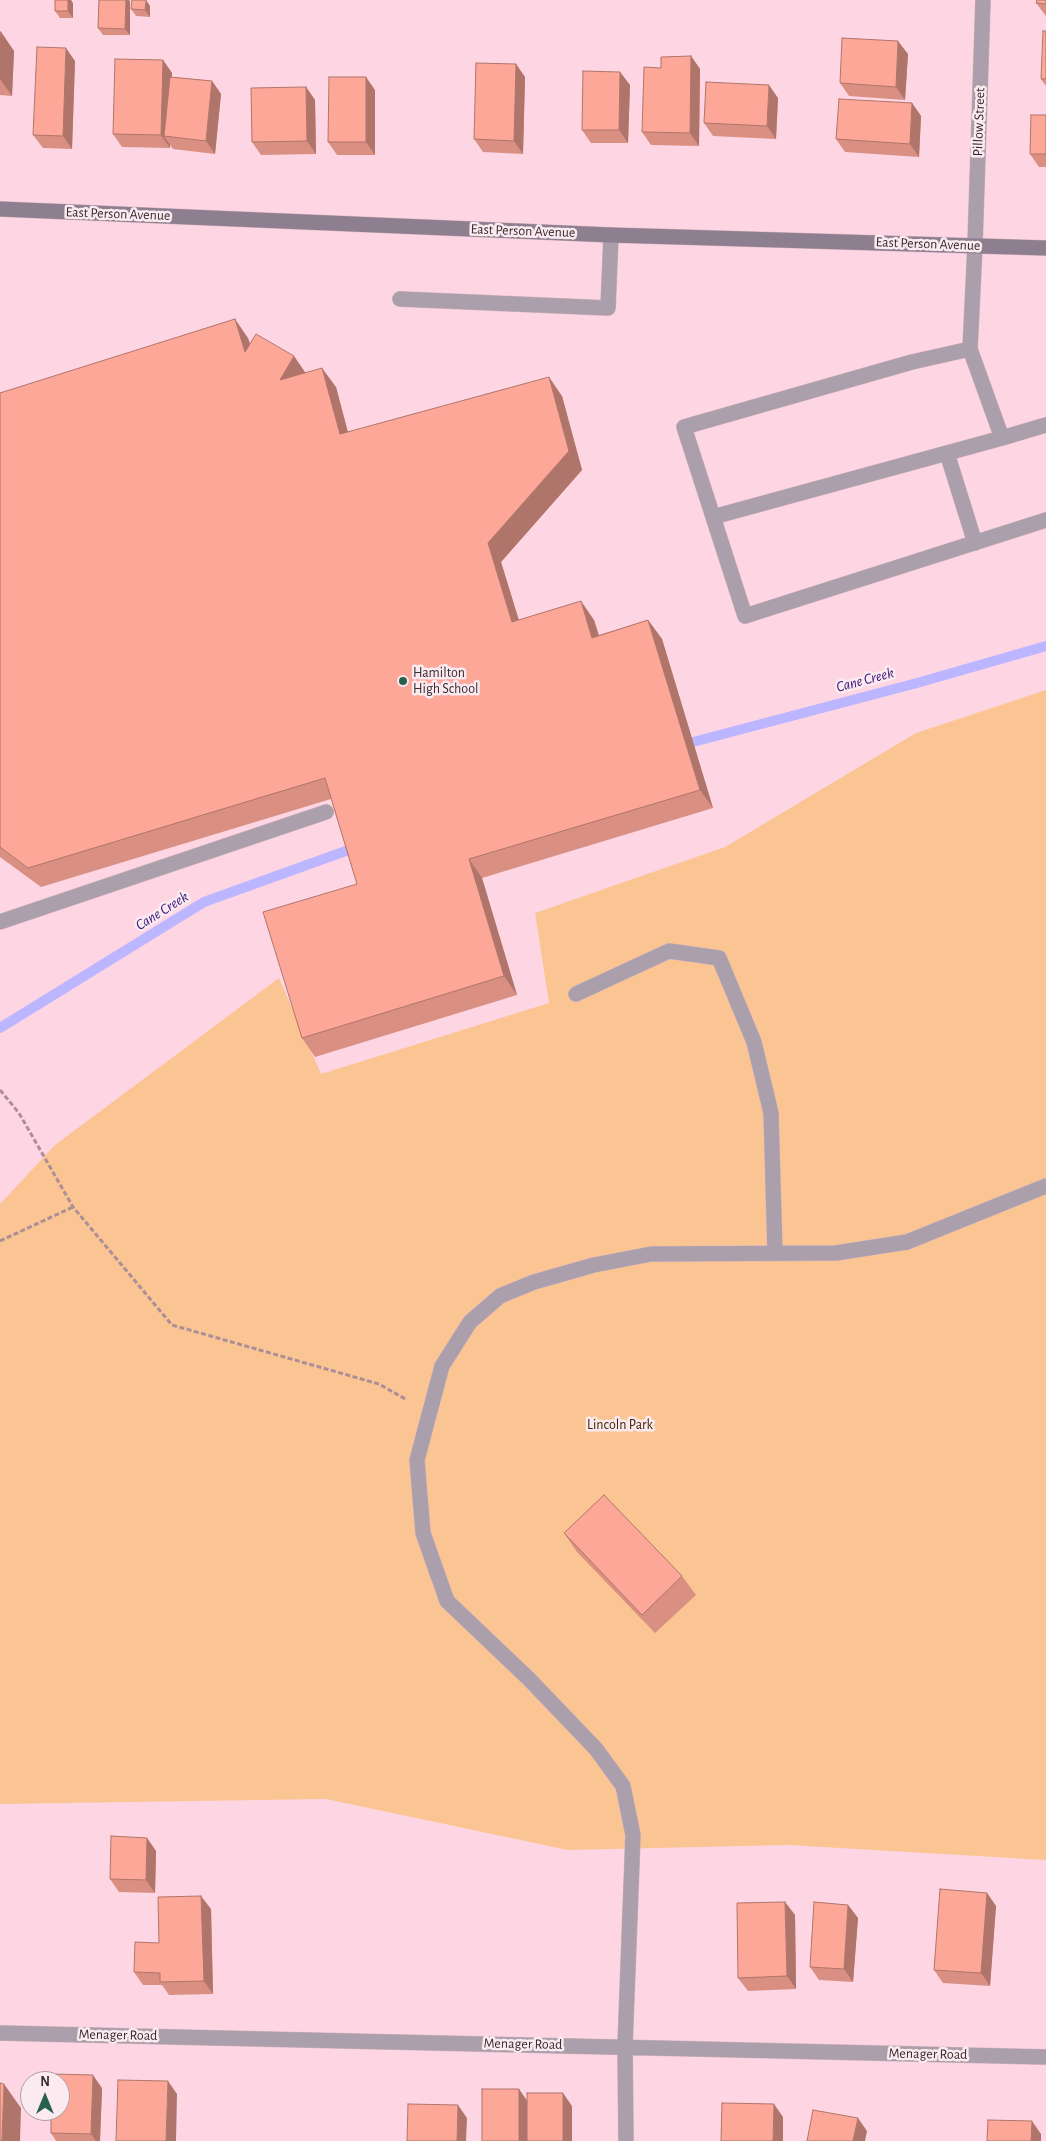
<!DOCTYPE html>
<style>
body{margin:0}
#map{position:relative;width:1046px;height:2141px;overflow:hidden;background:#fed6e3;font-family:"Alegreya Sans",sans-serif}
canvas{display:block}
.north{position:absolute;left:20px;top:2071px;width:50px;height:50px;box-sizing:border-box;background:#fbebf0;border:1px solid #ad9ea3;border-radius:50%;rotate:0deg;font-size:14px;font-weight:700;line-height:20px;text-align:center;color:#392a30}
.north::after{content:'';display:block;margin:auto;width:18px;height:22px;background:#26624c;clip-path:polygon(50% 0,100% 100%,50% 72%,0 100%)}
</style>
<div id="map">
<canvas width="1046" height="2141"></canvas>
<div class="north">N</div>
</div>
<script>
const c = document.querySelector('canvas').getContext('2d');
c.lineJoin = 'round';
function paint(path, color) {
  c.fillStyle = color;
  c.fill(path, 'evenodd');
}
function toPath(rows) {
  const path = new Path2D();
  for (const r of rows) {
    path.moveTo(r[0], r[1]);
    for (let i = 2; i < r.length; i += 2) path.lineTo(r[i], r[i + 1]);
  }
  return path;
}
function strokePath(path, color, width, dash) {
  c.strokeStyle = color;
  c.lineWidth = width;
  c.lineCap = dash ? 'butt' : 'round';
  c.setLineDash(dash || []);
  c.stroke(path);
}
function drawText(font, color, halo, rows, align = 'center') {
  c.font = font + ' "Alegreya Sans",sans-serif';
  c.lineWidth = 5;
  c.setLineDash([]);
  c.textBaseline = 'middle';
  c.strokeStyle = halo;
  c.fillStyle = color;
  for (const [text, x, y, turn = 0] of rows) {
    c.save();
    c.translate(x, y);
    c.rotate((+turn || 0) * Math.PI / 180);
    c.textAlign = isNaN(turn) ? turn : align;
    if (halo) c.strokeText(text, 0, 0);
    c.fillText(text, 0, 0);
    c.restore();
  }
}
const green = toPath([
 [1046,690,1046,1860,788,1845,568,1850,326,1799,0,1804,0,1204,55,1145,279,978,321,1074,549,1003,535,913,725,847,916,733]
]);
const stream = toPath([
 [693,742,917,683,1046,646],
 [0,1028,204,902,354,848]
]);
const path = toPath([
 [0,1090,19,1113,73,1207,172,1325,379,1384,407,1400],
 [0,1241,73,1207]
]);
const lane = toPath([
 [975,245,970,349,1002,438,1046,425],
 [400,299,608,308,611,235],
 [970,349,912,362,684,427,745,616,1046,520],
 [947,453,975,543],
 [713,517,1002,438],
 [0,922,326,812],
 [576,994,669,951,719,958,754,1042,771,1113,775,1253],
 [625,2046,633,1835,623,1786,596,1749,529,1679,447,1601,423,1533,417,1460,442,1366,470,1322,500,1296,534,1282,594,1265,651,1254,836,1253,907,1242,1046,1186]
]);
const street = toPath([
 [975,245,983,0],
 [0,2033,1046,2057],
 [625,2046,626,2141]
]);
const secondary = toPath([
 [0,209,611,235,1046,248]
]);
const wall = toPath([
 [99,0,129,0,130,2,130,35,103,35,98,28],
 [1046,0,1046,16,1036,3],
 [73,3,73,18,60,18,55,11],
 [150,6,150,17,136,16,131,9],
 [1046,31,1046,86,1041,79],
 [0,32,1,32,14,51,12,96,0,95],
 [908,54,905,100,849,96,840,83],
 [691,56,700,69,699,146,651,145,642,132,661,68],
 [163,60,172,73,172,77,212,81,221,94,215,154,173,149,170,145,170,148,122,147,113,134],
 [75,61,72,149,43,148,33,135],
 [516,64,525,77,523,154,483,152,474,139],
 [620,72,630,85,628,143,591,143,582,130],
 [306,87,315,100,316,154,261,155,252,142],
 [375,90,375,155,337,155,328,142],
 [778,98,776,139,713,136,704,123],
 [912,103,921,116,919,157,845,152,836,139],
 [1046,115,1046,167,1039,167,1030,154],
 [248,338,250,344,306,373,336,387,348,432,562,396,582,470,501,562,519,620,594,620,599,635,648,620,662,639,713,808,482,878,517,995,315,1057,302,1038,357,884,331,799,41,887,0,857,0,393],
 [564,1533,682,1576,696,1595,655,1633,577,1552],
 [147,1838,156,1851,155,1893,119,1892,110,1879],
 [987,1893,996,1906,990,1986,943,1983,934,1970],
 [785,1902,795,1915,796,1989,748,1991,738,1978],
 [848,1905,858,1918,853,1982,819,1980,810,1967],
 [211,1909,213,1994,169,1995,162,1985,143,1985,134,1972,159,1943],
 [102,2088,100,2141,56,2141,51,2133]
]);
const shadedWall = toPath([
 [68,0,71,0,73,3,73,18,68,11],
 [126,0,129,0,130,2,130,35,125,29],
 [146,0,150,6,150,17,145,10],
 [1,32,14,51,12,96,0,79,0,49],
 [898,41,908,54,905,100,896,87],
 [66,48,75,61,72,149,63,136],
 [691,56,700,69,699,146,690,133],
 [163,60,172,73,171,137,164,136,170,145,170,148,161,135],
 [516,64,525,77,523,154,514,141],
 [620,72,630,85,628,143,619,130],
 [366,77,375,90,375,155,366,142],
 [212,81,221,94,215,154,206,141],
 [769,85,778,98,776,139,767,126],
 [306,87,315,100,316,154,307,141],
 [912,103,921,116,919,157,910,144],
 [235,319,248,338,258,370,245,352],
 [294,356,307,375,280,380],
 [322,368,336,387,353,452,340,434],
 [549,377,562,396,582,470,501,562,525,641,512,622,488,543],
 [581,601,594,620,605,656,592,638],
 [648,620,662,639,713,808,700,790],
 [469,859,482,878,517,995,504,976],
 [147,1838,156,1851,155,1893,146,1880],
 [987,1893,996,1906,990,1986,981,1973],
 [201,1896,211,1909,213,1994,204,1981],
 [785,1902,795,1915,796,1989,787,1976],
 [848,1905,858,1918,853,1982,844,1969],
 [93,2075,102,2088,100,2141,96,2141,91,2134],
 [168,2081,177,2094,176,2141,166,2141],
 [4,2084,21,2108,20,2141,2,2141],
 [519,2089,528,2102,528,2141,519,2141],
 [563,2093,572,2106,572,2141,563,2141],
 [774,2104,783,2117,783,2141,773,2141],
 [458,2105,467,2118,466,2141,457,2141],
 [858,2118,867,2131,865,2141,853,2141],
 [1032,2121,1041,2134,1041,2141,1031,2141]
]);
const building = toPath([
 [55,0,68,0,68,11,55,11,55,0],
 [99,0,126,0,125,29,98,28,99,0],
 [132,0,146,0,145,10,131,9,132,0],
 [1037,0,1046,0,1046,4,1036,3,1037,0],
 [1043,31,1046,31,1046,79,1041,79,1043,31],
 [0,32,1,32,0,49,0,32],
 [842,38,898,41,896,87,840,83,842,38],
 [37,47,66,48,63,136,33,135,37,47],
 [691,56,690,133,642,132,644,67,661,68,661,57,691,56],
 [115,59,163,60,161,135,113,134,115,59],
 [476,63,516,64,514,141,474,139,476,63],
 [583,71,620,72,619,130,582,130,583,71],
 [170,77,212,81,206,141,164,136,170,77],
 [329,77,366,77,366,142,328,142,329,77],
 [706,82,769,85,767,126,704,123,706,82],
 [306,87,307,141,252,142,251,88,306,87],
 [839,99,912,103,910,144,836,139,839,99],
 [1031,115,1046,115,1046,154,1030,154,1031,115],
 [235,319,245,352,256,334,294,356,280,380,322,368,340,434,549,377,569,451,488,543,512,622,581,601,592,638,648,620,700,790,469,859,504,976,302,1038,263,912,357,884,325,778,28,868,0,847,0,393,235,319],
 [604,1495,682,1576,642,1615,564,1533,604,1495],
 [111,1836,147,1838,146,1880,110,1879,111,1836],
 [940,1889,987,1893,981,1973,934,1970,940,1889],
 [201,1896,204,1981,160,1982,160,1973,134,1972,135,1942,159,1943,158,1897,201,1896],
 [785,1902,787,1976,738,1978,737,1903,785,1902],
 [814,1902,848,1905,844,1969,810,1967,814,1902],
 [53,2074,93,2075,91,2134,51,2133,51,2111,60,2111,60,2081,52,2081,53,2074],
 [118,2080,168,2081,166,2141,116,2141,118,2080],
 [0,2083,4,2084,2,2141,0,2141,0,2083],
 [482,2089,519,2089,519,2141,482,2141,482,2089],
 [527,2093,563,2093,563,2141,527,2141,527,2093],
 [722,2103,774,2104,773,2141,721,2141,722,2103],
 [408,2104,458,2105,457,2141,407,2141,408,2104],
 [813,2110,858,2118,853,2141,807,2141,813,2110],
 [988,2120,1032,2121,1031,2141,987,2141,988,2120]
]);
const markers = [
 [403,681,5,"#26624c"]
];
const streetNames = [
 ["Pillow Street",979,122,-88],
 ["East Person Avenue",118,214,2],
 ["East Person Avenue",523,231,2],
 ["East Person Avenue",928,244,2],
 ["Menager Road",118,2035,1],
 ["Menager Road",523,2044,1],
 ["Menager Road",928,2054,1]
];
const poiNames = [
 ["Hamilton",413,673],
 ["High School",413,689]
];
const parkNames = [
 ["Lincoln Park",620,1425]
];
const waterNames = [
 ["Cane Creek",865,680,-15],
 ["Cane Creek",162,911,-32]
];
paint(green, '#fbc593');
strokePath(stream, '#bcb5ff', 10);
strokePath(lane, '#d7b4bf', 16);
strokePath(street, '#d7b4bf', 16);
strokePath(secondary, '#d7b4bf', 16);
strokePath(path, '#ac8e98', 3, [5, 2.5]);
strokePath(lane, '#aa9fab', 15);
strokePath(street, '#aa9fab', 15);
strokePath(secondary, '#8e7f90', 15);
paint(wall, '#d99083');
paint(shadedWall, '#b0756a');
paint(building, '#fca798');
strokePath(building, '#b0756a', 1);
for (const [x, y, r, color] of markers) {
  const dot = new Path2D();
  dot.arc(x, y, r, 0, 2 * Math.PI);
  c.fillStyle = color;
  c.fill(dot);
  strokePath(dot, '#fbebf0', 2);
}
drawText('14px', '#392a30', '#fbebf0', streetNames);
drawText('14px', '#392a30', '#fbebf0', poiNames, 'left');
drawText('14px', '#412402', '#fbebf0', parkNames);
drawText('italic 15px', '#36167e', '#fbebf0', waterNames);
</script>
